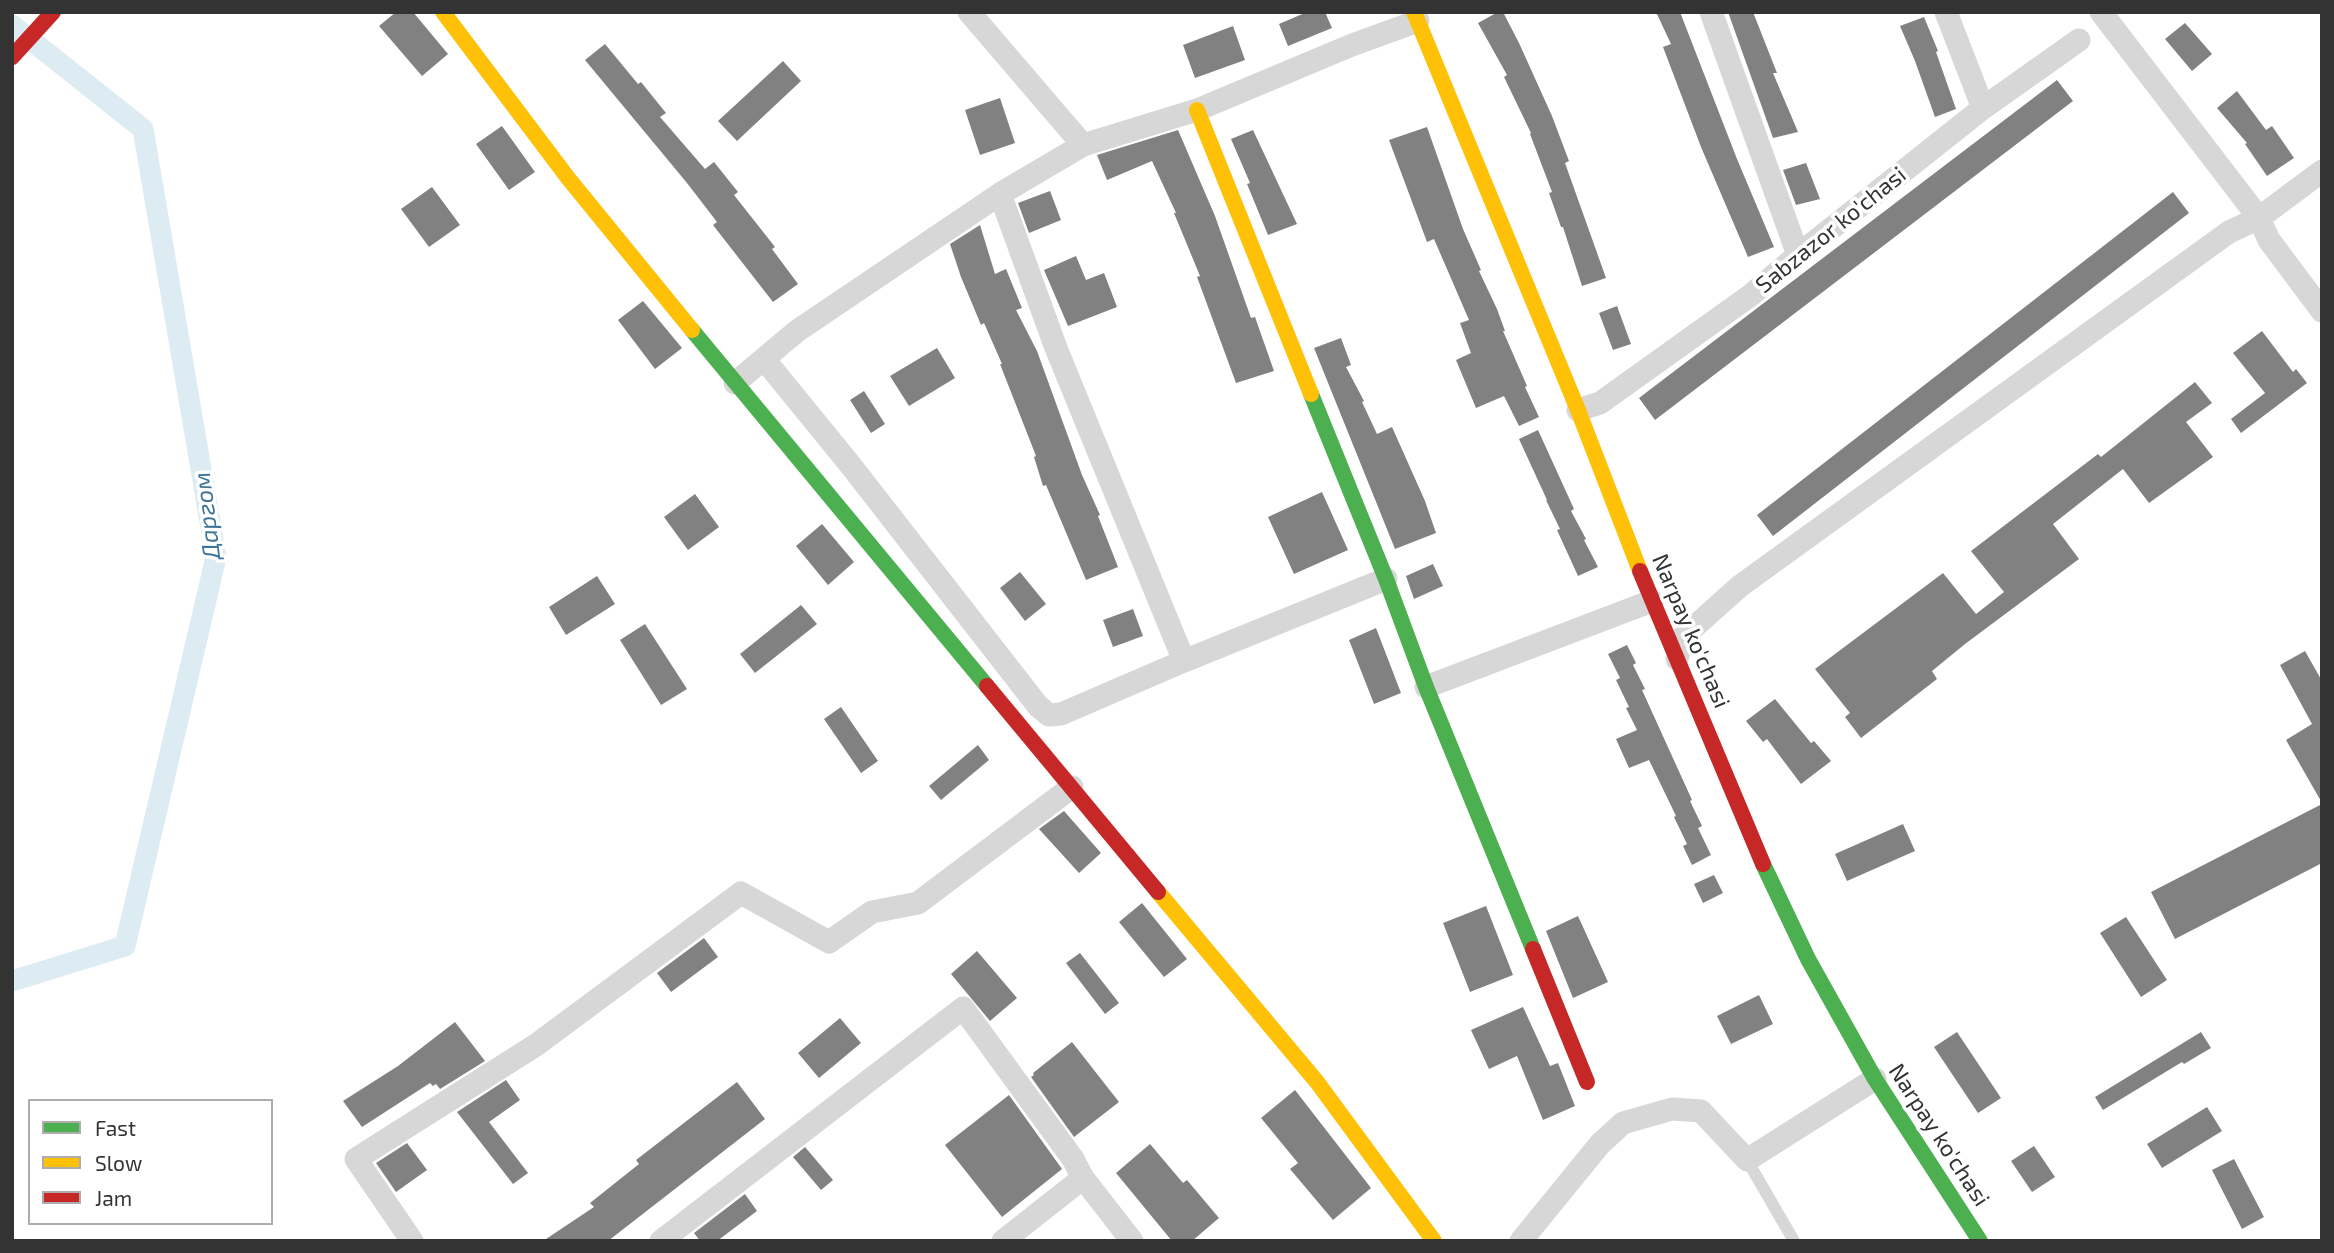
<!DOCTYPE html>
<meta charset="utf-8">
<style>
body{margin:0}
#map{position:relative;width:2334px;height:1253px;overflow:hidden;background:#fff;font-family:"Exo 2",sans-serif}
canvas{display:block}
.frame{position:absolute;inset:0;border:14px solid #333;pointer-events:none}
.legend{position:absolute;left:28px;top:1099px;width:245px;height:126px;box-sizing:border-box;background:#fff;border:2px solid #adadad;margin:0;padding:9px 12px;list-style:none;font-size:21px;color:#333}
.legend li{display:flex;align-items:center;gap:14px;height:35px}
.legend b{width:35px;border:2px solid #adadad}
</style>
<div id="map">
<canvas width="2334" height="1253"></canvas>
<div class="frame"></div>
<ul class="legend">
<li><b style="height:9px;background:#4caf50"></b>Fast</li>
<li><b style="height:9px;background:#ffc107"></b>Slow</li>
<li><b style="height:9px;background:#c62828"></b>Jam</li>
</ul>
</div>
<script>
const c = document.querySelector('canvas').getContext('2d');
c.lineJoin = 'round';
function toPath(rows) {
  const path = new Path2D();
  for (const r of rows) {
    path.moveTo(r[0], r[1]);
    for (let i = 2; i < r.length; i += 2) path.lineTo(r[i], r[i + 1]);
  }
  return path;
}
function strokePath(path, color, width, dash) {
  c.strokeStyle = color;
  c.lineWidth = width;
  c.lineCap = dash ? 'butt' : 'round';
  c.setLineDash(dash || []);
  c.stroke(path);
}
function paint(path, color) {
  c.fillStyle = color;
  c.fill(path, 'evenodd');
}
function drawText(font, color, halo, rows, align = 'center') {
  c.font = font + ' "Exo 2",sans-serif';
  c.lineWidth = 7;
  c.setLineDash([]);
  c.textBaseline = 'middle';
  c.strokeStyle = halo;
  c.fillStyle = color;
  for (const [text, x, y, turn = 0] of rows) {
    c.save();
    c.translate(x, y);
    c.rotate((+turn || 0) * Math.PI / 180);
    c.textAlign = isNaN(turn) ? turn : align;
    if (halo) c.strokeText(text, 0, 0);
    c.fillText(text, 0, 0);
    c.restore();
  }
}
const canal = toPath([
 [12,25,143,129,216,557,125,946,12,981]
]);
const building = toPath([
 [396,12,413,12,448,54,422,76,379,26],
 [1307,12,1325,12,1332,28,1288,46,1279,24],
 [1498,12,1503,12,1519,43,1552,116,1569,161,1565,163,1606,278,1582,286,1563,227,1561,227,1549,193,1552,192,1530,134,1531,133,1504,77,1507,75,1478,23],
 [1656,12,1680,12,1737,159,1774,247,1748,257,1701,147,1663,47,1671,44],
 [1728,12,1753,12,1777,73,1773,73,1798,132,1773,138],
 [1924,17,1938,51,1936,52,1956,109,1935,117,1915,61,1900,26],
 [2185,23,2212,54,2192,71,2165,39],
 [1233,26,1245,60,1195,78,1183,45],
 [605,44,638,84,641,82,666,113,660,117,705,169,714,162,738,192,734,195,775,247,772,249,798,284,773,302,713,225,717,222,687,183,585,60],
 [783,61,801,81,737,141,718,121],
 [2057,80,2073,101,1655,420,1639,398],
 [2237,91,2266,130,2272,126,2294,158,2267,176,2245,144,2247,143,2217,108],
 [1000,98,1015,143,980,155,965,110],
 [502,126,535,172,509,190,476,144],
 [1427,127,1463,229,1481,270,1479,271,1497,309,1505,331,1503,331,1527,386,1525,387,1539,417,1519,426,1504,396,1476,408,1456,360,1471,353,1460,323,1469,320,1434,239,1427,242,1389,140],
 [1178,130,1215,216,1251,318,1255,317,1274,371,1236,383,1197,277,1200,276,1174,213,1176,213,1152,161,1107,180,1097,155],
 [1253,130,1297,224,1268,235,1247,184,1250,183,1231,139],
 [1806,163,1820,199,1796,205,1783,170],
 [432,187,460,225,429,247,401,209],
 [1050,191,1061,220,1029,233,1018,203],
 [2173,192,2189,213,1773,536,1757,515],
 [980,225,995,274,1006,269,1022,308,1016,310,1037,351,1082,475,1100,515,1098,516,1118,567,1086,580,1046,485,1043,486,1034,457,1036,456,1000,364,1002,364,984,323,981,325,961,277,950,244],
 [1076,256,1086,280,1104,273,1117,307,1068,326,1044,270],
 [643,301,682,348,655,369,618,320],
 [1617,306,1631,344,1613,350,1599,313],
 [2262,331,2293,372,2296,369,2307,383,2241,433,2231,419,2265,393,2233,353],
 [1341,338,1351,365,1346,367,1364,401,1362,402,1377,434,1392,427,1425,501,1436,533,1395,549,1314,348],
 [937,348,955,378,909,406,890,376],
 [2195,382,2212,403,2186,422,2213,457,2149,503,2123,469,2053,524,2079,559,1965,644,1932,671,1937,679,1861,738,1845,717,1850,713,1815,669,1943,573,1976,614,2004,592,1971,551,2098,454,2101,457],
 [864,391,885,424,871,433,850,400],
 [1538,430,1574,509,1571,511,1586,539,1584,540,1598,567,1578,576,1557,530,1560,529,1546,500,1547,500,1519,439],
 [1322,492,1348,550,1294,574,1268,517],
 [695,494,719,527,688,550,664,517],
 [822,524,854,562,828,585,796,546],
 [1433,564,1443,586,1414,599,1406,576],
 [1020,572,1046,604,1025,621,1000,588],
 [597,576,615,604,566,635,549,607],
 [801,605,817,624,755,673,740,654],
 [1133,609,1143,636,1113,647,1103,620],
 [645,624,687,689,661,705,620,640],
 [1376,628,1401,693,1374,704,1349,640],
 [1627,645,1636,663,1633,665,1645,689,1642,690,1692,800,1690,801,1702,826,1698,828,1711,855,1692,865,1683,846,1687,844,1674,817,1676,816,1649,760,1629,768,1616,739,1637,730,1626,708,1629,707,1616,680,1620,678,1608,654],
 [2305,651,2322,681,2322,803,2286,740,2312,724,2280,665],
 [1775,699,1811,743,1814,741,1831,761,1801,784,1767,739,1763,742,1746,721],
 [841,707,878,761,861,773,824,719],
 [978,745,989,760,941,800,929,786],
 [2322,804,2322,863,2175,939,2151,892],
 [1064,811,1101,853,1079,873,1039,829],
 [1903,824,1915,851,1847,881,1835,854],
 [1714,875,1723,893,1703,903,1694,884],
 [1142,903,1187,959,1164,977,1119,922],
 [1486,906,1513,975,1470,992,1443,923],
 [1578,916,1608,982,1573,998,1546,931],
 [2126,917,2167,980,2141,997,2100,933],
 [704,938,718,957,671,992,657,973],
 [977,951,1017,998,990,1021,951,974],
 [1080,953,1119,1003,1105,1014,1066,963],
 [1759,995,1773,1024,1731,1044,1717,1016],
 [1523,1007,1550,1066,1558,1063,1575,1106,1543,1120,1517,1056,1489,1069,1471,1030],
 [840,1018,861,1043,819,1078,798,1053],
 [455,1022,485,1061,440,1089,436,1084,433,1086,430,1083,362,1127,343,1101,398,1066],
 [1957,1032,2001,1098,1978,1113,1934,1047],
 [2201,1032,2211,1048,2184,1064,2182,1062,2103,1110,2095,1097],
 [1072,1042,1119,1102,1074,1137,1031,1077,1034,1075,1033,1073],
 [506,1080,520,1100,489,1122,528,1173,513,1184,457,1112],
 [737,1082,765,1119,608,1241,543,1241,594,1207,590,1203,639,1164,636,1160],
 [1295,1090,1371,1188,1333,1220,1290,1169,1298,1163,1261,1118],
 [1009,1095,1062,1169,1002,1217,945,1145],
 [2207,1107,2222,1131,2162,1168,2147,1144],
 [407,1143,427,1170,396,1192,376,1163],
 [1150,1144,1183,1183,1187,1180,1219,1218,1192,1241,1172,1241,1116,1173],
 [2034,1146,2055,1177,2032,1192,2011,1161],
 [805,1147,833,1180,821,1190,793,1157],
 [2234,1159,2264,1217,2242,1229,2212,1170],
 [745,1194,757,1211,717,1241,700,1241,694,1233]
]);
const lane = toPath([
 [1747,1160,1794,1241]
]);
const street = toPath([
 [969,12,1083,145],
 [1711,12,1798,255],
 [1946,12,1983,108],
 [2101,12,2259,218,2269,240,2322,311],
 [1000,194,1056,348,1184,661,1386,579],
 [764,359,852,467,1038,706,1049,715,1061,714,1184,661],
 [735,383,797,331,1000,194,1083,145,1197,110,1352,45,1418,21],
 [1578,410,1600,403,1751,295,1798,255,1983,108,2079,40],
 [1677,659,1683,637,1740,586,2229,232,2259,218,2322,171],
 [1426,687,1652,601],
 [412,1241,356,1159,536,1045,741,893,829,942,872,912,918,903,1072,787],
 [661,1241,963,1008,1073,1159,1083,1178,1132,1241],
 [1003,1241,1083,1178],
 [1521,1241,1600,1144,1623,1123,1672,1109,1701,1111,1747,1160,1875,1079]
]);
const fast = toPath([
 [692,330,987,686],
 [1311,394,1386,579,1426,687,1533,949],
 [1763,864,1808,959,1875,1079,1980,1241]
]);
const slow = toPath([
 [443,12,568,178,692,330],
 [1414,12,1578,410,1640,571],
 [1197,110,1311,394],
 [1158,892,1317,1082,1434,1241]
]);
const jam = toPath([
 [12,57,53,12],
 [1640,571,1763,864],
 [987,686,1158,892],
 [1533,949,1587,1082]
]);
const streetNames = [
 ["Sabzazor ko'chasi",1831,230,-39],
 ["Narpay ko'chasi",1691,631,67],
 ["Narpay ko'chasi",1939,1135,57]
];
const waterNames = [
 ["Даргом",207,516,-97]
];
strokePath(canal, '#ddebf3', 21);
paint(building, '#818181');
strokePath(lane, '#d7d7d7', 12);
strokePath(street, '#d7d7d7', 23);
strokePath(fast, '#4caf50', 16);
strokePath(slow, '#ffc107', 16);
strokePath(jam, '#c62828', 16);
drawText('23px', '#333', '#fff', streetNames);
drawText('italic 24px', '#3f7597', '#fff', waterNames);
</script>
